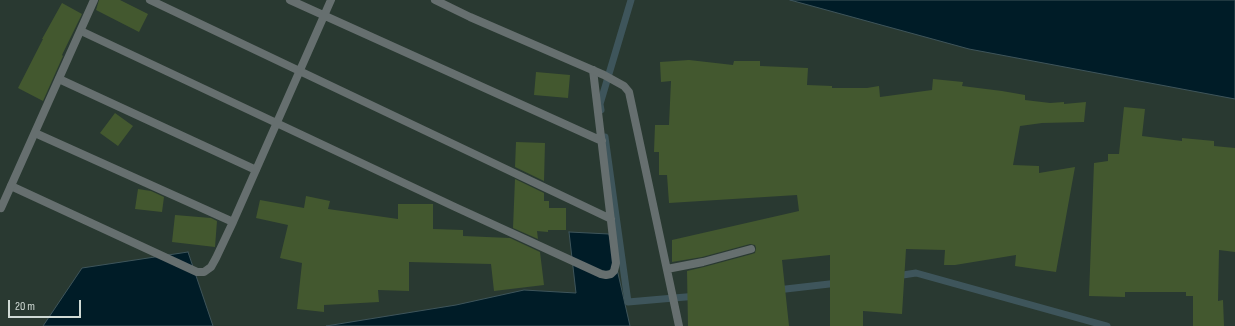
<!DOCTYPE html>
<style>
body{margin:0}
#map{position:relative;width:1235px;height:326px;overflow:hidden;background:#293931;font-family:"Sofia Sans Condensed",sans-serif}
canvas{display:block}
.scale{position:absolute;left:8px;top:300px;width:73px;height:18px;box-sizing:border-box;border:2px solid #d0dad5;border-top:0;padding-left:5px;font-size:12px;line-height:14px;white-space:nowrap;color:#d0dad5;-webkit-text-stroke:3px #293931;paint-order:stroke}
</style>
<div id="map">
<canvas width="1235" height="326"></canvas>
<div class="scale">20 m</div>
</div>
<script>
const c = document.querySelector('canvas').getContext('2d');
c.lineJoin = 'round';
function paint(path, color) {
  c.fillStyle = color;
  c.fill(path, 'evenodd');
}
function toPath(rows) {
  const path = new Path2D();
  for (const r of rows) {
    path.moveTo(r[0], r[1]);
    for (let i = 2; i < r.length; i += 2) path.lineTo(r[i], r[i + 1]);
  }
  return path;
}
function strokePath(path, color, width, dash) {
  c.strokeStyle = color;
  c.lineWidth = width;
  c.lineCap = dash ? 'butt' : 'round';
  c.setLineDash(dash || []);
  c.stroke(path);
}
const water = toPath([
 [790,0,1235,0,1235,99,969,49,790,0],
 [569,232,609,234,630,326,326,326,456,305,524,290,576,293,569,232],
 [188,252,213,326,43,326,82,268,188,252]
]);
const stream = toPath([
 [601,110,600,104,631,0],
 [605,137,628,302,697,296],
 [896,276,916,273,1107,326],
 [777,290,838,283]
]);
const building = toPath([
 [99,0,120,0,148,14,139,32,96,10],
 [62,3,82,14,62,55,63,56,43,101,18,88,43,39,42,39],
 [689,60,733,65,734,61,760,61,760,66,808,68,807,85,832,86,832,88,867,88,879,86,880,97,932,90,933,79,963,82,962,86,1002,91,1025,95,1025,100,1050,103,1064,102,1064,104,1086,102,1084,122,1042,123,1020,126,1013,165,1039,166,1039,173,1075,167,1056,272,1015,266,1016,255,955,265,944,265,945,250,906,249,902,314,863,311,863,326,830,326,830,255,782,260,789,326,688,326,687,271,704,267,752,254,755,253,756,248,755,245,750,244,702,257,672,262,672,240,799,211,797,195,669,203,667,175,659,175,659,152,654,152,655,125,669,125,671,81,661,82,660,62],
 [536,72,570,75,568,98,534,95],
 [1124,107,1145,109,1142,136,1182,141,1182,138,1214,141,1214,146,1235,148,1235,252,1219,250,1218,301,1223,300,1224,326,1193,326,1193,296,1186,296,1186,292,1125,292,1125,297,1089,296,1094,163,1108,161,1108,154,1119,154],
 [115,113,133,126,118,146,100,133],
 [516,142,545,143,544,181,515,167],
 [515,179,544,193,544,201,549,201,549,208,566,208,566,230,548,230,548,232,537,231,538,239,513,228],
 [138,189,151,191,164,197,162,212,135,209],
 [306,196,330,201,328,209,398,219,398,204,433,204,433,229,463,230,463,236,510,238,540,252,544,285,494,291,491,264,409,262,409,291,378,290,379,302,324,305,324,312,297,309,302,263,280,258,288,225,256,218,260,200,304,208],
 [175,215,211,218,217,221,215,247,172,242]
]);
const service = toPath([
 [150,0,611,219],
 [290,0,602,141],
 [81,31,455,207,601,274,606,275,611,274,614,271,616,263,593,70],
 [59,79,256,170],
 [35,133,233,222],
 [11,186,197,272,204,272,211,267,216,258,233,222,331,0]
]);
const minor = toPath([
 [435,0,470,17,604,75,624,86,629,92,679,326],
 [1,208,94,0],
 [667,269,703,262,751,249]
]);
paint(water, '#001c27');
strokePath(water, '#3e555b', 1);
strokePath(stream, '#3e555b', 7);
paint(building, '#43582f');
strokePath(service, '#666f6f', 8);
strokePath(minor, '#666f6f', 8);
</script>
